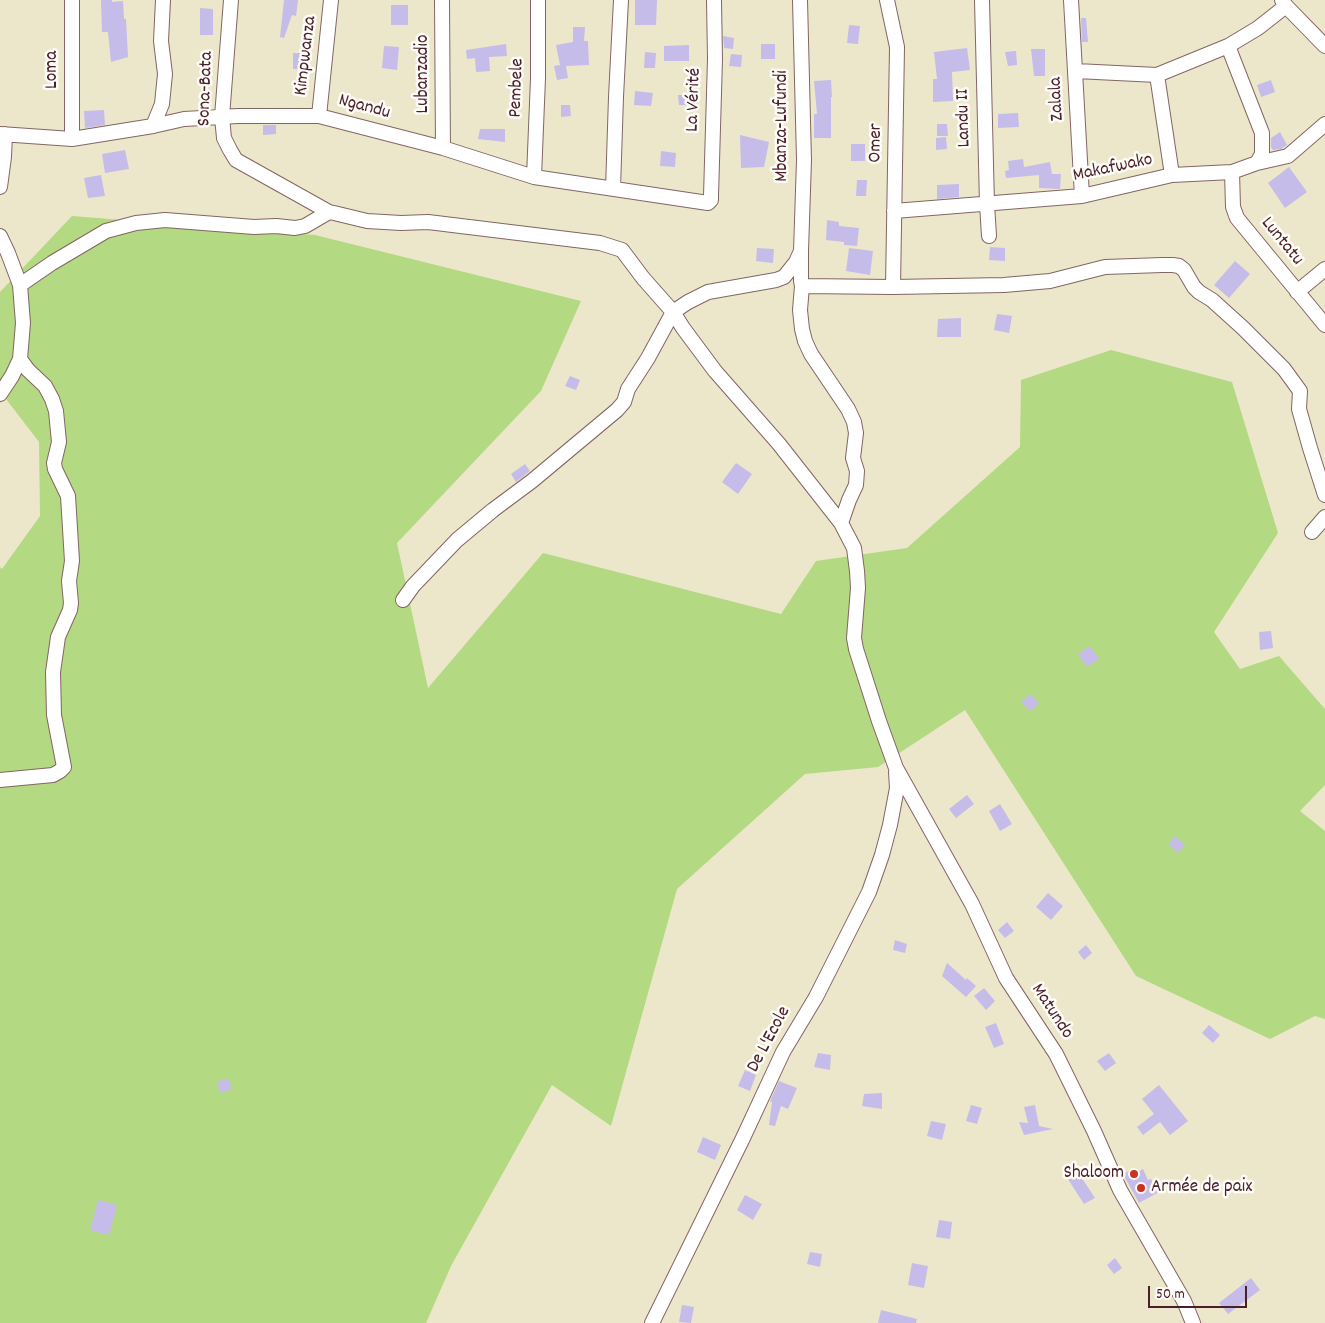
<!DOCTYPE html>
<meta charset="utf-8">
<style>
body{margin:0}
#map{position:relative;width:1325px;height:1323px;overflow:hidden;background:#ece7cb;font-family:Dekko,sans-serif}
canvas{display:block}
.scale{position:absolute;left:1148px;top:1286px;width:99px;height:22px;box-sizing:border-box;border:2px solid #4a1f2b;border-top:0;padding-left:6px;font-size:15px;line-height:18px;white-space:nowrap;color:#4a1f2b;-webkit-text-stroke:4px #fdfcf7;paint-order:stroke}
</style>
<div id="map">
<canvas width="1325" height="1323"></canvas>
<div class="scale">50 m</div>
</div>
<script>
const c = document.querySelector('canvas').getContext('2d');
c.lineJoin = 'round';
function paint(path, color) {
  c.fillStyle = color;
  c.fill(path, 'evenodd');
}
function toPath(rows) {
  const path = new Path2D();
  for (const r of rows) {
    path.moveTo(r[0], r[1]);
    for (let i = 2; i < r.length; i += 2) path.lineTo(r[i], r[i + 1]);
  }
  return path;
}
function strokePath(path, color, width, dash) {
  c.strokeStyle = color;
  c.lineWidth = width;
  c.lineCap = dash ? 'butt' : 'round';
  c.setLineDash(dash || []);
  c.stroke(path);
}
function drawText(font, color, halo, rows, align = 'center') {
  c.font = font + ' Dekko,sans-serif';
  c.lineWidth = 5;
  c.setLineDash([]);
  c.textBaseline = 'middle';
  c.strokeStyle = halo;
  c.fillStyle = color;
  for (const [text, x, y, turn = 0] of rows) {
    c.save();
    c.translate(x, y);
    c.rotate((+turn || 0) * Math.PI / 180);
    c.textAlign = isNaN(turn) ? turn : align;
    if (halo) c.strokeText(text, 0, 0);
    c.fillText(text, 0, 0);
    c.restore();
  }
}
const green = toPath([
 [72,216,315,235,581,301,541,391,397,543,428,688,543,553,781,614,816,561,907,548,1020,447,1021,380,1111,350,1232,382,1278,533,1214,632,1240,669,1279,656,1325,709,1325,785,1300,811,1325,831,1325,1019,1315,1016,1270,1039,1136,976,965,710,878,767,805,774,677,889,611,1126,552,1085,451,1266,426,1323,0,1323,0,567,2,569,40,516,39,442,6,399,0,403,0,292]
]);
const building = toPath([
 [101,0,112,0,112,2,123,1,124,19,126,19,128,57,111,62,108,32,102,32],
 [284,0,298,0,296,16,292,15,284,38,280,37],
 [635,0,657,0,656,25,635,25],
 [391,5,408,5,408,25,391,25],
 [200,8,213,9,213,35,200,35],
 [1081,18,1086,18,1088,42,1082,42],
 [849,25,860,26,858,44,847,43],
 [573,27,585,27,584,41,588,41,589,65,566,66,568,78,557,80,554,66,560,65,556,45,573,42],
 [723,36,734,38,733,49,724,48],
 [506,44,507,56,489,57,490,71,476,72,475,58,467,59,466,50],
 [761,44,775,44,775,59,761,59],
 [689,45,689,61,664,61,664,46],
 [384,46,399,47,397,70,382,68],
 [967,48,970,70,952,72,953,101,933,102,933,79,937,79,934,52],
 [1031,49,1045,49,1045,76,1034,76],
 [1016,51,1017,65,1008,66,1005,52],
 [645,52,656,53,655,68,644,68],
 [293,53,307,53,307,69,293,69],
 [731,54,742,55,741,67,729,66],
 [831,80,832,97,831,97,831,138,814,138,814,114,817,114,814,81],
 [1271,80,1275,92,1261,97,1257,85],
 [635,91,653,93,651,106,634,105],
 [678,95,692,95,692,105,679,105],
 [561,105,570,105,571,116,561,117],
 [104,110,105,125,85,128,84,111],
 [1018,113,1019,127,998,128,998,114],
 [937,124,947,124,948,136,937,136],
 [263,125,276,125,276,134,263,135],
 [480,129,505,129,505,142,478,139],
 [1280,132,1287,145,1281,149,1273,150,1271,147,1271,138],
 [740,135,769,142,764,167,741,168],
 [946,137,947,149,936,150,936,138],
 [851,144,865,144,865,161,851,161],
 [125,150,129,169,105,173,102,154],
 [661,151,676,153,675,167,660,166],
 [1023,159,1024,167,1050,162,1052,174,1061,174,1060,189,1039,188,1039,175,1006,178,1005,171,1009,170,1008,161],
 [1289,167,1307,192,1285,208,1268,183],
 [101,175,105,196,88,198,84,178],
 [857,180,867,180,866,196,856,196],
 [959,184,959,197,937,199,937,185],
 [827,220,839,222,839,226,859,228,857,246,844,245,844,242,826,240],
 [990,247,1005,248,1005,261,989,260],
 [757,248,774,249,773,263,756,261],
 [849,248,873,251,870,275,846,271],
 [1235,261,1250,274,1229,298,1214,285],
 [997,314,1012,316,1009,333,994,330],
 [961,318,961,337,937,337,938,319],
 [570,376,580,380,576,390,565,386],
 [736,463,752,474,738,494,722,482],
 [525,464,530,471,516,482,511,474],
 [1271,631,1273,648,1260,650,1259,632],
 [1090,646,1099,659,1087,667,1078,654],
 [1030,694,1039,703,1030,711,1021,702],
 [967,795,974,804,956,818,949,809],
 [1000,804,1012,824,1000,831,989,811],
 [1175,836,1185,845,1178,853,1168,844],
 [1048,893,1063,906,1051,920,1036,907],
 [1007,922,1014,931,1005,938,998,930],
 [895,940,907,944,905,953,893,950],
 [1086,945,1092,953,1084,960,1078,952],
 [947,963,966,980,967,978,976,986,966,997,942,976],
 [984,988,995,1001,986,1010,974,996],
 [996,1023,1004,1044,994,1048,985,1027],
 [1209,1025,1220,1035,1213,1043,1202,1033],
 [818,1053,831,1055,830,1070,814,1067],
 [1109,1053,1116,1063,1105,1071,1097,1061],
 [745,1070,756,1075,750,1091,738,1086],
 [228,1078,232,1089,220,1093,217,1082],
 [779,1081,797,1088,788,1109,781,1106,775,1126,769,1125,772,1102,770,1101],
 [1159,1085,1188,1121,1170,1135,1160,1122,1143,1135,1137,1127,1154,1114,1142,1099],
 [882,1093,882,1109,862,1106,864,1094],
 [971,1105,982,1108,977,1124,966,1121],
 [1035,1105,1039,1126,1053,1129,1024,1135,1019,1122,1028,1123,1024,1107],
 [931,1121,946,1124,942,1140,927,1136],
 [703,1137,721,1145,715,1160,697,1152],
 [1072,1163,1095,1198,1084,1204,1062,1170],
 [1134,1168,1136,1173,1143,1169,1148,1180,1151,1179,1159,1192,1139,1203,1123,1174],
 [745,1195,762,1204,753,1220,737,1210],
 [98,1200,117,1205,109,1235,90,1230],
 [939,1220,952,1222,950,1239,936,1237],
 [810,1252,822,1254,820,1267,807,1264],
 [1115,1258,1122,1268,1114,1274,1107,1265],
 [912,1263,928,1266,924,1288,908,1285],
 [1251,1278,1260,1290,1228,1314,1219,1303],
 [682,1305,694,1307,691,1323,679,1322],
 [881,1310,917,1319,916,1323,878,1323]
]);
const minor = toPath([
 [72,0,72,139],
 [231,0,222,117,224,138,230,150,236,160,329,212],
 [442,0,443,148],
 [800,0,804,160,801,251,801,281,802,286,800,310,802,329,805,341,811,354,848,409,854,422,856,433,853,458,857,471,856,485,849,500,841,523],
 [887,0,897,47,893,287],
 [982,0,987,204,989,236],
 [1071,0,1082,196],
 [1282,0,1286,6,1325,46],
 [1228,46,1262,133,1262,154,1257,163],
 [1076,71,1157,75,1228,46,1258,28,1286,6],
 [1157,75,1172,175],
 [319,116,331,0],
 [153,126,162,104,165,74,161,41,163,0],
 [0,134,72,139,153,126,184,119,238,116,319,116,443,148,534,177,708,203,711,200,711,196,715,59,714,0],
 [1232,172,1233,207,1237,218,1325,325],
 [534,177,538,78,538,0],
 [0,187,4,157,5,134],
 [613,189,616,97,621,0],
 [894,211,1082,196,1172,175,1232,172,1257,163,1288,156,1325,124],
 [0,236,8,253,20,285,23,323,20,359,12,376,0,394],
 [20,285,52,263,106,231,136,223,165,220,254,227,276,226,295,228,305,226,329,212,334,213,367,221,401,223,428,222,600,243,622,250,643,278,673,312,683,328,715,371,779,444,841,523,854,548,857,571,858,588,854,638,856,649,879,721,896,768,972,904,1006,978,1056,1054,1094,1131,1120,1190,1184,1301,1193,1323],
 [802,286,893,287,1004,285,1050,281,1105,267,1162,265,1173,265,1179,266,1184,270,1194,287,1199,292,1212,300,1243,328,1284,369,1300,391,1299,409,1310,448,1325,495],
 [1297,292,1325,269],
 [1312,532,1325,517],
 [403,600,413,586,457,540,493,510,532,481,617,410,624,402,628,389,648,358,673,312,688,302,708,292,776,280,784,277,796,262,801,251],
 [0,780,53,775,60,771,64,767,54,715,53,672,58,637,70,610,71,603,69,581,72,561,68,496,55,469,54,463,59,442,56,411,52,399,45,386,28,370,20,359],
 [652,1323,743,1138,783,1052,816,997,869,892,882,855,890,825,897,788,896,772]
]);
const markers = [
 [1134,1174,5,"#c8321e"],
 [1141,1188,5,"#c8321e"]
];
const streetNames = [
 ["Kimpwanza",307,56,-83],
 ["Loma",53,70,-90],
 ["Lubanzadio",424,74,-90],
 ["Pembele",518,88,-88],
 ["Sona-Bata",207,89,-88],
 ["Zalala",1058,99,-93],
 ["La Vérité",695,100,-88],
 ["Ngandu",364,108,15],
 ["Landu II",965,118,-92],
 ["Mbanza-Lufundi",783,126,-90],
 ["Omer",877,143,-89],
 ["Makafwako",1113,169,-12],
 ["Luntatu",1281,242,51],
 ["Matundo",1051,1012,57],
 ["De L'Ecole",770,1040,-62]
];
const poiNames = [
 ["Shaloom",1124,1174],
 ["Armée de paix",1151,1188,"left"]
];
paint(green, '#b3d982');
paint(building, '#c5bce9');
strokePath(minor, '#836563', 16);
strokePath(minor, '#fff', 14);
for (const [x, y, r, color] of markers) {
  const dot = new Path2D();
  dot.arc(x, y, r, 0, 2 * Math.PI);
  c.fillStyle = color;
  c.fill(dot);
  strokePath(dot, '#fdfcf7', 2);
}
drawText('19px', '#4a1f2b', '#fdfcf7', streetNames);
drawText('19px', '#4a1f2b', '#fdfcf7', poiNames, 'right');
</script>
